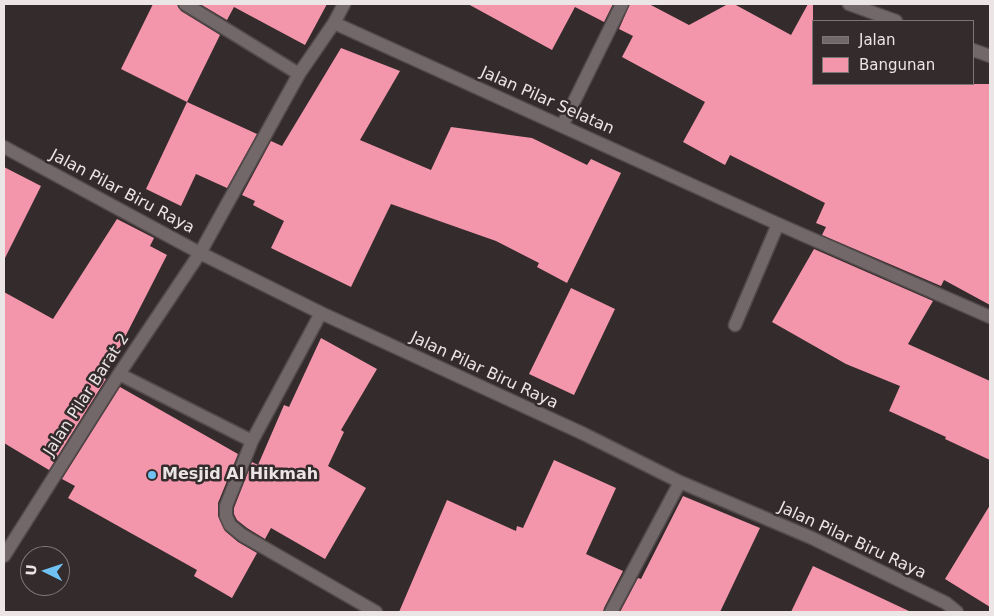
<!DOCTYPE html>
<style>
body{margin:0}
#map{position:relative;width:994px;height:616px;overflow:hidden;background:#342b2c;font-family:"DejaVu Sans",sans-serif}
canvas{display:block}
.frame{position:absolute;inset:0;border:5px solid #ebe5e6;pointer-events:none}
.legend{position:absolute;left:812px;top:20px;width:162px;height:65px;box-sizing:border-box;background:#342b2c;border:1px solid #7d7576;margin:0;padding:6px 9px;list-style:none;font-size:15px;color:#ebe5e6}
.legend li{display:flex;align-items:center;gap:10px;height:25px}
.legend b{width:25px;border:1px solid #7d7576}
.north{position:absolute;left:20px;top:546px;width:50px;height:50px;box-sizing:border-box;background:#342b2c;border:1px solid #7d7576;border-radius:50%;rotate:274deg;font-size:14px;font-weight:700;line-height:20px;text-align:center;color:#ebe5e6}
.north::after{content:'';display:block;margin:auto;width:18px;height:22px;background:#70c2f4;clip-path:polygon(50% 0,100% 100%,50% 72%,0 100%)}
</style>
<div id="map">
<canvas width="994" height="616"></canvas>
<div class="frame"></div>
<ul class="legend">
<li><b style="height:6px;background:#726769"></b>Jalan</li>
<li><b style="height:14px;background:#f496ab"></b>Bangunan</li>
</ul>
<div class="north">U</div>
</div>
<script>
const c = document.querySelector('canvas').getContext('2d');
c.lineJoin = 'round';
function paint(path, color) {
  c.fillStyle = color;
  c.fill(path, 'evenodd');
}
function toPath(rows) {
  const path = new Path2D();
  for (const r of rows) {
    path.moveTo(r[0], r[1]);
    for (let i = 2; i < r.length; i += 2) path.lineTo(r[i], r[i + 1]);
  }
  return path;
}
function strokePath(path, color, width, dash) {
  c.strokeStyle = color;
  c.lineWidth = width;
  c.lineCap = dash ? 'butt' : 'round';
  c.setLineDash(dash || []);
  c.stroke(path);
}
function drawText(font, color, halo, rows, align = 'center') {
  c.font = font + ' "DejaVu Sans",sans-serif';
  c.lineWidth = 5;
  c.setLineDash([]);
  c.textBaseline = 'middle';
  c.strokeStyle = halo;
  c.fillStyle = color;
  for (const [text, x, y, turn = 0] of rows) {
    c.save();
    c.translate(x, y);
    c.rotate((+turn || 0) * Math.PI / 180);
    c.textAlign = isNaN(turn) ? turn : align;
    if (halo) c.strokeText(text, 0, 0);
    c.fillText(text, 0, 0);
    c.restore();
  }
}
const building = toPath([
 [153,4,177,4,178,7,181,11,220,35,187,102,121,69],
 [200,4,327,4,305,45,234,7,227,20],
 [468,4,613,4,604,22,575,7,552,50],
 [630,4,649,4,689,25,728,4,734,4,791,35,808,4,813,4,813,84,990,84,990,305,944,280,941,286,822,235,826,227,816,223,825,203,730,155,725,165,683,142,705,102,622,57,633,36,619,29],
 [341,48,400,71,360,140,431,170,451,127,532,138,587,165,591,159,621,173,567,283,537,267,539,263,496,241,391,204,351,287,271,248,284,221,253,205,255,201,242,195,271,141,282,146],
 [187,102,257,134,227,188,196,174,181,206,146,189],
 [4,167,41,186,4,260],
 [117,219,154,238,150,246,167,255,104,378,106,379,49,470,4,443,4,292,53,319],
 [814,249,933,301,908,344,990,381,990,460,945,439,946,437,889,411,900,386,846,364,772,322],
 [571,288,615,309,574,395,529,374],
 [321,338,377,369,341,430,344,432,328,466,366,488,325,559,271,528,265,539,247,528,237,520,234,514,234,508,252,462,258,465,284,405,289,407],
 [120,387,238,454,218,503,218,516,225,531,238,542,257,553,232,598,194,576,197,570,68,498,75,486,62,479],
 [554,460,616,488,586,554,623,571,604,608,603,612,399,612,447,500,516,531,517,526,523,528],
 [683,496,760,528,720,612,620,612,638,578,641,579],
 [990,505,990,607,945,579],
 [813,566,911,612,791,612]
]);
const minor = toPath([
 [185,4,299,74],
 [849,4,896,21],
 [334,23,778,224,990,317],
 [973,50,990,56],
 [562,126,622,4],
 [4,147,200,253,321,313,584,434,680,482,812,538,946,603,957,612],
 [321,313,252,441,226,506,226,516,230,525,242,535,376,612],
 [735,325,778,224],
 [119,374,252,441],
 [4,556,119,374,200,253,299,74,334,23,344,4],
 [611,612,680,482]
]);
const markers = [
 [152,475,5,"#70c2f4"]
];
const streetNames = [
 ["Jalan Pilar Selatan",547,101,24],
 ["Jalan Pilar Biru Raya",122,192,28],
 ["Jalan Pilar Biru Raya",484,371,25],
 ["Jalan Pilar Barat 2",87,395,-57],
 ["Jalan Pilar Biru Raya",852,541,25]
];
const poiNames = [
 ["Mesjid Al Hikmah",162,475]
];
paint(building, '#f496ab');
strokePath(minor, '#524a4b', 15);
strokePath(minor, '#726769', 12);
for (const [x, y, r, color] of markers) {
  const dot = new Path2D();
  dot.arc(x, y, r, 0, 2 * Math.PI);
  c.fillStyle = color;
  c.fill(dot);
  strokePath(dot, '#342b2c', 2);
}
drawText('16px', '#ebe5e6', '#342b2c', streetNames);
drawText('bold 16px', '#ebe5e6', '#342b2c', poiNames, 'left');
</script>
